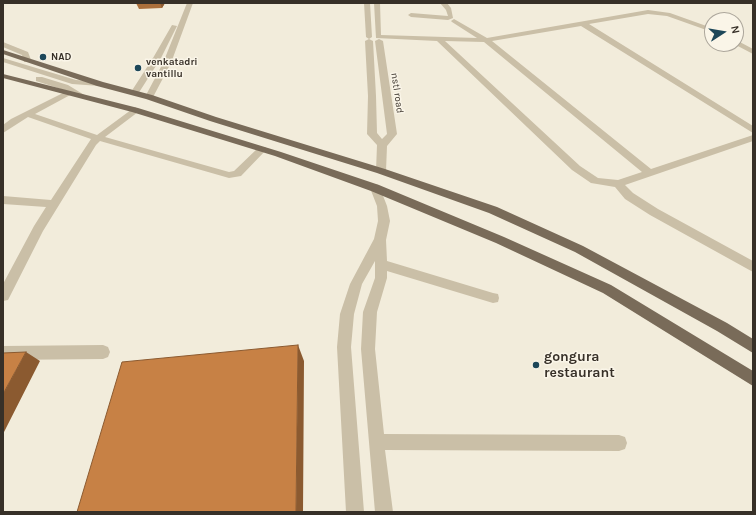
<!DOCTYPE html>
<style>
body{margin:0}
#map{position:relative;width:756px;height:515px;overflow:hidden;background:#f2ecdb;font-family:Karla,sans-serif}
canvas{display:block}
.frame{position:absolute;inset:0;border:4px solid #373028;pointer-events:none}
.north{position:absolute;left:704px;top:12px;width:40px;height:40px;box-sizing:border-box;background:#faf5e8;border:1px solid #aca69b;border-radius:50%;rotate:78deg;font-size:11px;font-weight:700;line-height:16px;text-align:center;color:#373028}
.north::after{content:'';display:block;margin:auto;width:14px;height:18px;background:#1d4759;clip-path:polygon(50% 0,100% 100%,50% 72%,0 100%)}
</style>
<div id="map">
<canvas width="756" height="515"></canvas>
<div class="frame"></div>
<div class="north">N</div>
</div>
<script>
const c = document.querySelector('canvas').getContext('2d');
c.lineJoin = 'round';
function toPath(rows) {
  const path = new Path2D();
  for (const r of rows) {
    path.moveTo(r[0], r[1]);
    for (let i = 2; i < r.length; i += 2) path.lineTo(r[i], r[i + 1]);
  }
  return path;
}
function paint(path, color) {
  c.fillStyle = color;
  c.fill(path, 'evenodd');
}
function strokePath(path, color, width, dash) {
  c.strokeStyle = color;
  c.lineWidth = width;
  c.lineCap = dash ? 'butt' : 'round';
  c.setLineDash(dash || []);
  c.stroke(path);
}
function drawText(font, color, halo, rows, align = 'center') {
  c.font = font + ' Karla,sans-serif';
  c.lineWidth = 3;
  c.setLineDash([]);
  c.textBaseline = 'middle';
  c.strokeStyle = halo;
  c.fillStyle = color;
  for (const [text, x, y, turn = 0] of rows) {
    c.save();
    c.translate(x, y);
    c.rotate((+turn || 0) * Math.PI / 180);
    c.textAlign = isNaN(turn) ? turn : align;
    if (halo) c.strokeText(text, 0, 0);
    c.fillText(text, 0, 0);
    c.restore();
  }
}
const minor = toPath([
 [187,3,193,3,171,63,152,99,146,99,145,97,163,63,187,3],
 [364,3,370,3,372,37,369,39,373,41,376,96,377,133,382,139,387,134,375,41,379,39,383,41,397,134,387,146,386,171,381,174,376,171,377,145,367,134,368,96,365,41,369,39,366,37,364,3],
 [374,3,380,3,381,35,477,38,452,22,451,21,454,19,487,38,648,10,670,13,712,28,712,32,667,16,648,14,589,24,753,126,753,133,581,26,492,41,651,169,753,135,753,141,625,185,633,193,658,209,753,261,753,272,650,215,625,199,615,187,591,183,572,170,437,41,376,38,374,3],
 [445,41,484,42,642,172,618,180,598,178,580,166,445,41],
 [440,3,447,3,451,8,453,18,448,20,411,17,408,15,411,13,448,16,446,10,440,3],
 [172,25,177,26,161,58,138,94,132,94,131,92,153,58,172,25],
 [736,40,753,49,753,54,734,44,736,44,736,40],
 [3,42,28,52,31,60,30,62,24,62,22,55,3,47,3,42],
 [3,58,76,80,100,82,104,84,100,86,72,84,3,62,3,58],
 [36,77,42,77,68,85,86,96,82,98,72,94,35,114,97,135,135,107,139,110,138,112,105,137,229,172,234,171,259,147,265,147,267,149,241,176,229,178,100,141,96,145,43,231,8,300,3,301,3,284,34,226,46,207,3,204,3,196,51,200,91,139,28,117,3,133,3,125,11,119,67,91,36,81,36,77],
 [375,184,379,185,380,188,387,206,390,221,386,240,387,261,493,293,498,294,499,298,498,302,493,303,387,271,387,278,377,312,375,349,384,434,619,435,625,437,627,443,625,449,619,451,385,450,393,512,375,512,361,349,363,312,375,278,375,261,362,284,354,314,351,347,364,512,346,512,337,347,340,314,350,284,374,239,378,221,377,206,370,188,371,185,375,184],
 [103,345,108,347,110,352,108,357,103,359,3,360,3,346,103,345]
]);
const major = toPath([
 [3,50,103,82,152,95,216,117,385,169,497,207,583,246,727,323,753,339,753,353,717,331,575,252,489,213,377,173,210,121,146,99,97,86,3,54,3,50],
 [3,74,138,108,281,152,379,185,504,237,611,285,753,371,753,386,603,293,496,243,371,191,275,156,132,112,3,78,3,74]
]);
const wall = toPath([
 [136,3,165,3,162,8,139,9]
]);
const shadedWall = toPath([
 [160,3,165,3,162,8],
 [298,345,304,361,303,512,296,512],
 [26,352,40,361,3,434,3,394]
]);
const building = toPath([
 [298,345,296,512,77,512,122,362,298,345],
 [26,352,3,394,3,353,26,352]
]);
const markers = [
 [43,57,4,"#1d4759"],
 [138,68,4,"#1d4759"],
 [536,365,4,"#1d4759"]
];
const farPoinames = [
 ["NAD",51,57],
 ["venkatadri",146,62],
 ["vantillu",146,74]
];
const farStreetnames = [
 ["nstl road",397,93,82]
];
const nearPoinames = [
 ["gongura",544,357],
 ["restaurant",544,373]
];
paint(minor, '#cabfa7');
paint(major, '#796b59');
paint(wall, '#ab6f3b');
paint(shadedWall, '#8b5a30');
paint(building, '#c78145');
strokePath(building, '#8b5a30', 1);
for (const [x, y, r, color] of markers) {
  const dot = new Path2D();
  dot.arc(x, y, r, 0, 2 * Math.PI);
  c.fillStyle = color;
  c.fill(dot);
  strokePath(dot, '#faf5e8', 1.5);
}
drawText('bold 10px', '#373028', '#faf5e8', farPoinames, 'left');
drawText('10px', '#373028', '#faf5e8', farStreetnames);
drawText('bold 14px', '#373028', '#faf5e8', nearPoinames, 'left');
</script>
